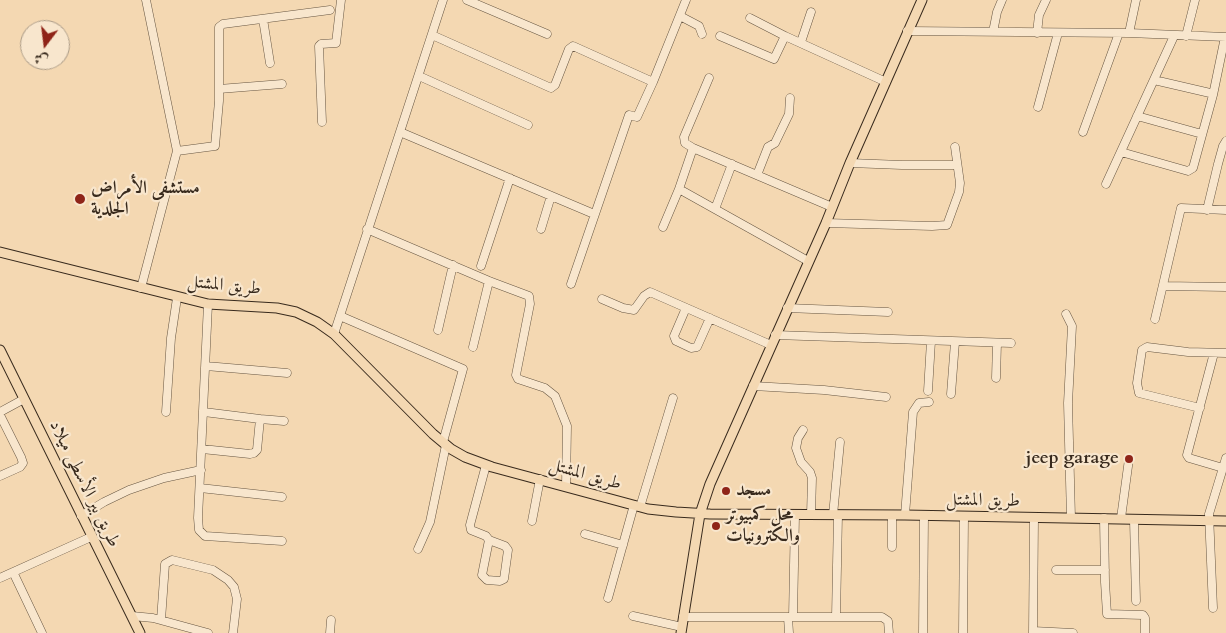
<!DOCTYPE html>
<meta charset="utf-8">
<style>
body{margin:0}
#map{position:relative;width:1226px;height:633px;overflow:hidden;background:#f4d8b2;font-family:Cardo,Amiri,serif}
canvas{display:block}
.north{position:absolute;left:20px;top:20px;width:50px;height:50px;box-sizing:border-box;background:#f8e6cd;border:1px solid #ab9b87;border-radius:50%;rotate:195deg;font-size:14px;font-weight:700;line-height:20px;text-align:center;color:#382a1d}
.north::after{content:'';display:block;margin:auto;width:18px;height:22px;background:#8f2418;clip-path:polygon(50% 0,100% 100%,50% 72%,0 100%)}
</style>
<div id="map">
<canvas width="1226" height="633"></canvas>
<div class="north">ش</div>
</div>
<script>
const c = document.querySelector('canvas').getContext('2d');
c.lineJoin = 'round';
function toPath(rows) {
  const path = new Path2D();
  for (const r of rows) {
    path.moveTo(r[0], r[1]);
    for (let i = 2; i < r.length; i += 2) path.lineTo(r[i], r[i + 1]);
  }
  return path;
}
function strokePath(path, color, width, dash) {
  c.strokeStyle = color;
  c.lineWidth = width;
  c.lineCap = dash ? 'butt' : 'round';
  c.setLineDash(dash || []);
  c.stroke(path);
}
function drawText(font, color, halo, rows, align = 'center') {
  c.font = font + ' Cardo,Amiri,serif';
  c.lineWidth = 4.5;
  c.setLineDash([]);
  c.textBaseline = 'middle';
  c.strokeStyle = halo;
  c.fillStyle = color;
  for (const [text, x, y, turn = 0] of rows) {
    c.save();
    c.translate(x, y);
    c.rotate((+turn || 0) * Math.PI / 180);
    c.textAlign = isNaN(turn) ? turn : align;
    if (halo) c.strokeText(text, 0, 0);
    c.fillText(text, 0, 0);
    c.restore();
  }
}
const minor = toPath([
 [467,0,547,34],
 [680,16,699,26,702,34],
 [750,18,785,36],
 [263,19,270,63],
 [907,31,1129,33,1226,37],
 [993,32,997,12,1002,0],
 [1037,33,1039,15,1046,0],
 [1129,33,1136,0],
 [432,35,551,88,555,85,569,49,573,46,653,82,686,0],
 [720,36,774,59,785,36,886,82],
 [1186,36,1195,0],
 [801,42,811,12],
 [419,76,528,125],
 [219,89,282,84],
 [1213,95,1225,37],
 [1038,107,1058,33],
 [1137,116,1202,134],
 [322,122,319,46,321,44,336,43,341,0],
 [400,132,594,214],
 [1083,132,1119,33],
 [693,148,832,207],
 [177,151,215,146,219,101,219,27,223,24,330,10],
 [1121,152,1188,171,1193,168,1213,95,1210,93,1154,80],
 [850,163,902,165,957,165],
 [757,175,768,147,775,143,789,114,790,98],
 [1106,184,1174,36],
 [679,189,693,148,685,143,684,137,709,78],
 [715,209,732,164],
 [1207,210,1218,164,1223,146,1226,141],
 [826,223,932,226,947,225,959,192,960,183,955,147],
 [663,227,679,189,808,261],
 [367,229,489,281,529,296,530,304,516,375,518,379,545,388,555,396,567,426,566,486],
 [541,229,551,196],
 [481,266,510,178],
 [571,284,629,115,637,117,653,82],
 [1164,286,1226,287],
 [141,288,177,151,146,0],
 [602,299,623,308,634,310,644,296,650,292,771,345],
 [208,304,198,518,199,530,205,536,282,541],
 [686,308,674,336,676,341,691,348,697,347,710,318],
 [787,308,888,312],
 [1066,314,1072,326,1068,403,1071,518],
 [340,316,463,369,443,442],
 [1155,319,1181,208,1226,210],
 [438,330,453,265],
 [334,334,443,0],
 [775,335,1011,343],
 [473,347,489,281],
 [1214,353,1187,455,1189,458,1223,468],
 [206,366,287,373],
 [996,378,997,343],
 [753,386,824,390,886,397],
 [928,391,931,341],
 [951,394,955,342],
 [1200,408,1139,393,1137,383,1142,350,1147,347,1188,352,1226,353],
 [0,412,24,399],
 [166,412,171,338,177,298],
 [204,412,260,419],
 [0,415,21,457,23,463,20,467,0,476],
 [803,430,798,438,796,448,801,462,810,472,812,478,811,515],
 [202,449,250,454,254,453,257,450,260,419,284,421],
 [486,465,470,525,471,530,486,536,489,540,505,546,508,550,504,579,500,581,487,580,482,575,489,540],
 [200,488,282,497],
 [640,507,673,398],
 [833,515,840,442],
 [892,515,892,547],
 [905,515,913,412,919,403,929,402],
 [81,516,104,502,129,490,164,478,201,470],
 [1104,518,1105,582,1107,614,1143,615,1145,618,1145,633],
 [1121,518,1129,459],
 [1134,520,1136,601],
 [532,521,540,479],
 [585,534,623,545],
 [418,549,430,522,446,445],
 [1056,570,1105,570],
 [13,572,42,633],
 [0,578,91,537],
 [608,598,634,505],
 [1213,608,1209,514,1226,458],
 [132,616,153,618,208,633],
 [633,616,682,627],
 [683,617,882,617,888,621,889,633],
 [788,617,789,633],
 [793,617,795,515],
 [836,617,838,515],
 [161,620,165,564,172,560,213,570,228,580,234,587,237,599,233,633],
 [1033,631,1073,633],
 [330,633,331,620],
 [923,633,924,516],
 [963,633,964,517],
 [1033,633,1034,518]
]);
const major = toPath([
 [0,252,208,304,277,308,296,312,317,322,334,334,433,434,451,449,465,457,492,467,648,509,676,512,710,514,905,515,1226,521],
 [0,350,140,633],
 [681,633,700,514,710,484,826,223,850,163,922,0]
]);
const markers = [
 [80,199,6,"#8f2418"],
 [1129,459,5,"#8f2418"],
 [726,491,5,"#8f2418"],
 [716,526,5,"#8f2418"]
];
const poiNames = [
 ["مستشفى الأمراض",91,189],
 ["الجلدية",91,210],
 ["jeep garage",1119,459,"right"],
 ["مسجد",736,491],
 ["محل كمبيوتر",726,516],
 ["والكترونيات",726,537]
];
const streetNames = [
 ["طريق المشتل",224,286,6],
 ["طريق المشتل",585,475,16],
 ["طريق بير الأسطى ميلاد",84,484,64],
 ["طريق المشتل",983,501,1]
];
strokePath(minor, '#675642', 9);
strokePath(major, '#382a1d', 11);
strokePath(minor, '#f8e6cd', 8);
strokePath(major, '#f4d8b2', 9);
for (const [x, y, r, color] of markers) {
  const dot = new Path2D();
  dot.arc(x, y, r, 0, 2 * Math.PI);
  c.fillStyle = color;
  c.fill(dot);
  strokePath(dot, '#f8e6cd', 2);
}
drawText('bold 18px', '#382a1d', '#f8e6cd', poiNames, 'left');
drawText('18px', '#382a1d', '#f8e6cd', streetNames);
</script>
